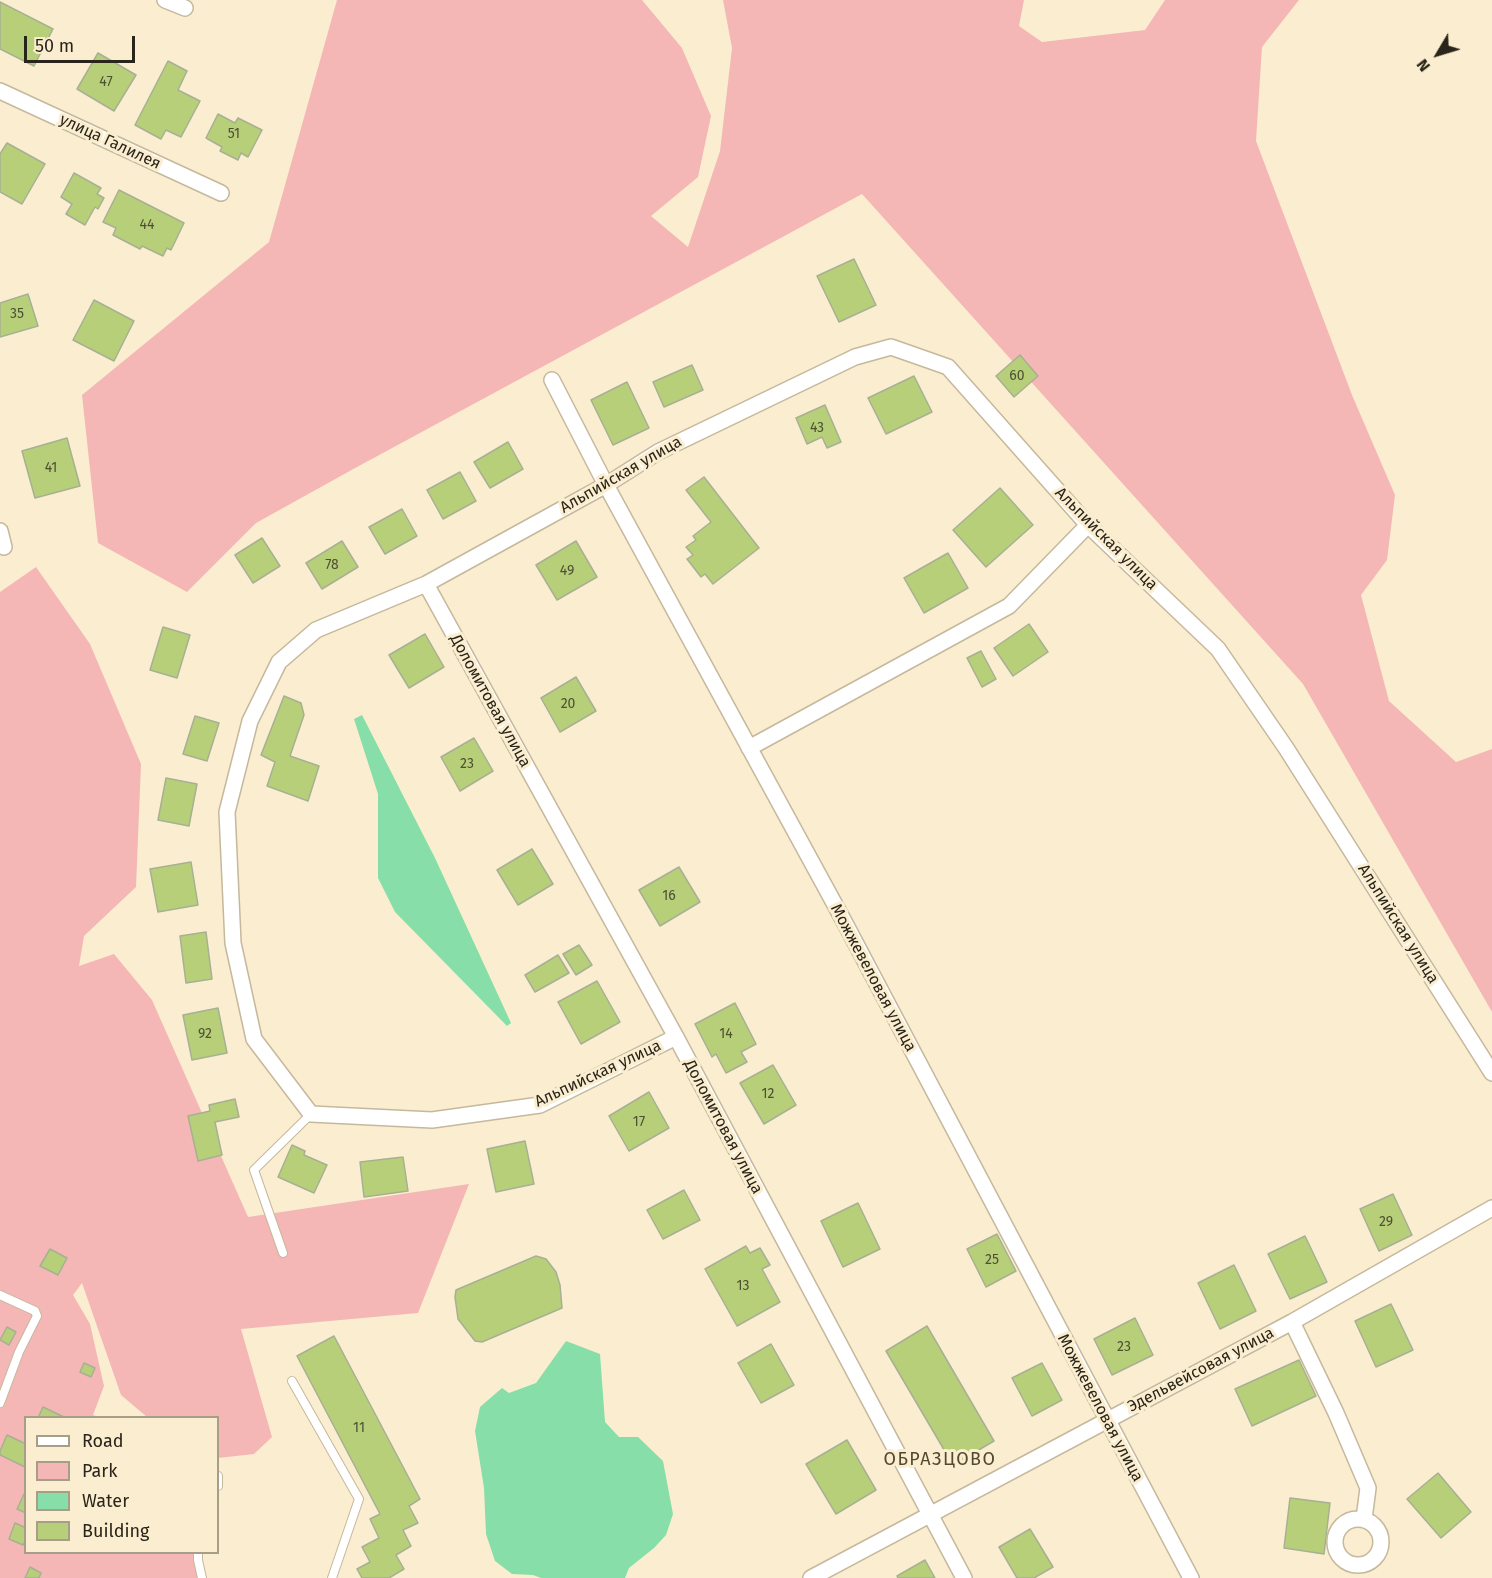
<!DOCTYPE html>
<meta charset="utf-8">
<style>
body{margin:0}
#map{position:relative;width:1492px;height:1578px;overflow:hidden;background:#fbeed0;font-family:"Fira Sans",sans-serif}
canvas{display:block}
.legend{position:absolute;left:24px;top:1416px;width:195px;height:138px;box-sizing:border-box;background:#fbeed0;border:2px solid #a79e87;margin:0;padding:8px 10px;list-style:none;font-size:18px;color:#2a251a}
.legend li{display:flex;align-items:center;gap:12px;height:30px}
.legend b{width:30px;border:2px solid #a79e87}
.north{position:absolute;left:1408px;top:24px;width:60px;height:60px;-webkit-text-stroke:4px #fbeed0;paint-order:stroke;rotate:232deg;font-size:16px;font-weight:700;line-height:24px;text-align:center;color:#2a251a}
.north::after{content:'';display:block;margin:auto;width:21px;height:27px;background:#2a251a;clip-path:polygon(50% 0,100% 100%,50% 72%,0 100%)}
.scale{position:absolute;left:24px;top:36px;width:111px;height:27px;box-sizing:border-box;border:3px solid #2a251a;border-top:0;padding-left:8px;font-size:18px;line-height:21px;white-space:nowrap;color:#2a251a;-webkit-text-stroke:4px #fbeed0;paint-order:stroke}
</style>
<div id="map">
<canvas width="1492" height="1578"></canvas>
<ul class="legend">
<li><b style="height:8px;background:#fff"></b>Road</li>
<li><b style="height:16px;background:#f4b7b6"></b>Park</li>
<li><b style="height:16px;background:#87dea8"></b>Water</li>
<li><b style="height:16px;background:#b8cf7a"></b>Building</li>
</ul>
<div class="north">N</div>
<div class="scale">50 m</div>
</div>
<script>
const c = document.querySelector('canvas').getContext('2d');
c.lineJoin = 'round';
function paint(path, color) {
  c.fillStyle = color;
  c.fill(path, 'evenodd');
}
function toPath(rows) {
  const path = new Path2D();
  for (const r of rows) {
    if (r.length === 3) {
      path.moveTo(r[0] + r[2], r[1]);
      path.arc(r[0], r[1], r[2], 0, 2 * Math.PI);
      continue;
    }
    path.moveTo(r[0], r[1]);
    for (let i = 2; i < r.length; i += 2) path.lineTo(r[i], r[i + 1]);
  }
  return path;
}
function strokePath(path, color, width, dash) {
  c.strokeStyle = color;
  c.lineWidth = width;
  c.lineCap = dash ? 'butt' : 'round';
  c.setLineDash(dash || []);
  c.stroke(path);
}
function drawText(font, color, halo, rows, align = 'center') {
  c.font = font + ' "Fira Sans",sans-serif';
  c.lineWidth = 6;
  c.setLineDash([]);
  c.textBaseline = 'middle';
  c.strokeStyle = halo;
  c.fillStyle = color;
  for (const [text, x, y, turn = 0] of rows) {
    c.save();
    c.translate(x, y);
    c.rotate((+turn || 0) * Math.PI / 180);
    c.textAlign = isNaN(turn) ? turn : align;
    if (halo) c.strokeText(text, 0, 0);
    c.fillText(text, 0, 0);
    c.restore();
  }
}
const green = toPath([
 [337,0,642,0,682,48,711,116,698,177,651,216,688,247,720,151,732,48,723,0,1024,0,1019,26,1042,42,1145,30,1165,0,1299,0,1262,47,1256,141,1352,395,1395,495,1387,560,1361,595,1389,701,1456,762,1492,749,1492,1012,1303,684,862,194,357,467,256,523,187,592,98,543,82,395,269,242],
 [36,567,90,644,141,764,136,887,84,936,79,966,114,954,152,1000,248,1217,469,1184,418,1313,241,1329,272,1437,254,1454,218,1458,218,1418,147,1417,121,1395,82,1283,73,1295,90,1324,104,1386,93,1415,98,1417,26,1418,26,1552,203,1553,198,1578,0,1578,0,592]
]);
const water = toPath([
 [362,715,435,858,511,1023,507,1026,395,912,378,878,378,794,354,719],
 [566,1341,600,1354,605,1422,619,1437,638,1437,663,1461,673,1514,666,1535,654,1548,629,1568,625,1578,541,1578,533,1575,512,1574,495,1561,486,1534,484,1488,475,1431,480,1407,502,1388,509,1393,536,1383]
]);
const building = toPath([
 [0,2,53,29,34,66,0,49,0,2],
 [98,53,136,75,114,111,77,89,98,53],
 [168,61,187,71,178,90,200,101,181,137,166,130,161,139,135,125,168,61],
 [218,114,235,123,238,118,262,130,248,157,241,153,238,160,220,151,222,147,206,138,218,114],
 [7,143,45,164,22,204,0,192,0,154,7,143],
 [74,173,101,188,97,194,104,198,98,209,95,207,85,225,66,214,72,204,61,197,74,173],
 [119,190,184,223,171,250,167,248,163,256,142,246,140,249,113,235,116,228,103,222,119,190],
 [854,259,876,305,839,322,817,276,854,259],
 [28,294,38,326,0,337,0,303,28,294],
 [94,300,134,321,114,361,73,340,94,300],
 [1020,355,1038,376,1014,397,996,376,1020,355],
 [692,365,703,390,664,407,653,382,692,365],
 [914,376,932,412,886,434,868,398,914,376],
 [627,382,649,428,613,445,591,400,627,382],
 [825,405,841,442,827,448,822,437,807,444,796,418,825,405],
 [67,438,80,486,35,498,22,451,67,438],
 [508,442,523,469,490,488,474,462,508,442],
 [460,472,476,501,443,519,427,490,460,472],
 [704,477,759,548,713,584,705,574,701,577,687,559,693,555,686,547,696,540,693,536,711,522,686,490,704,477],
 [1000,488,1033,525,986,567,953,530,1000,488],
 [402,509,417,536,385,554,369,527,402,509],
 [262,538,280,566,253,583,235,555,262,538],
 [342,541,358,567,322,589,306,563,342,541],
 [576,541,597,577,557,600,536,565,576,541],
 [948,553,968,588,924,613,904,578,948,553],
 [1029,624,1048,652,1013,676,994,648,1029,624],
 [163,627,190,635,177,678,150,670,163,627],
 [425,634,444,667,409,688,389,655,425,634],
 [981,651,996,679,982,687,967,658,981,651],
 [576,677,596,711,560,732,541,698,576,677],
 [284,696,301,703,304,715,290,756,319,766,308,801,267,786,275,762,261,755,284,696],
 [195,716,219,723,207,761,183,754,195,716],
 [474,738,493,771,460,791,441,757,474,738],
 [166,778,197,784,189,826,158,820,166,778],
 [532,849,553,884,518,905,497,870,532,849],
 [191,862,198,905,158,912,150,869,191,862],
 [679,867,700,902,660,926,639,890,679,867],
 [206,932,212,979,186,983,180,936,206,932],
 [579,945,592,965,576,975,563,954,579,945],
 [558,955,569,973,535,992,525,975,558,955],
 [597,981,620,1022,581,1044,558,1002,597,981],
 [735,1003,756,1044,741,1052,747,1062,726,1073,716,1054,712,1057,695,1024,735,1003],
 [218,1008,227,1053,192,1060,183,1015,218,1008],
 [773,1065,796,1105,764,1124,740,1083,773,1065],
 [649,1092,669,1128,629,1151,609,1116,649,1092],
 [235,1099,239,1117,215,1122,222,1155,198,1161,188,1116,210,1111,209,1105,235,1099],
 [525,1141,534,1184,496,1192,487,1149,525,1141],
 [292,1145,305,1151,304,1155,327,1165,314,1193,278,1177,292,1145],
 [403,1157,408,1191,364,1197,360,1162,403,1157],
 [684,1190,700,1220,663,1239,647,1210,684,1190],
 [1393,1194,1412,1235,1379,1251,1360,1209,1393,1194],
 [858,1203,880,1249,843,1267,821,1221,858,1203],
 [997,1234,1016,1271,986,1287,967,1249,997,1234],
 [1305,1236,1327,1282,1290,1299,1268,1254,1305,1236],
 [746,1246,750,1253,760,1248,770,1265,762,1269,780,1302,737,1326,705,1269,746,1246],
 [50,1249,67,1258,58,1275,40,1266,50,1249],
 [536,1256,546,1259,556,1272,560,1285,562,1308,482,1342,475,1341,458,1319,455,1297,456,1290,536,1256],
 [1234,1265,1256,1311,1220,1329,1198,1283,1234,1265],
 [1391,1304,1413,1350,1376,1367,1355,1321,1391,1304],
 [1135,1318,1153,1355,1112,1375,1094,1339,1135,1318],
 [927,1326,994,1441,953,1465,886,1351,927,1326],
 [7,1327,16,1332,9,1345,0,1340,7,1327],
 [334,1336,420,1499,409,1506,418,1523,403,1530,411,1546,396,1555,404,1569,389,1578,362,1578,357,1569,370,1562,362,1547,379,1538,370,1519,380,1514,297,1356,334,1336],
 [771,1344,794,1385,761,1403,738,1363,771,1344],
 [1299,1360,1316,1396,1252,1426,1235,1389,1299,1360],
 [84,1363,95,1368,91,1377,80,1372,84,1363],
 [1042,1363,1062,1400,1032,1416,1012,1378,1042,1363],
 [43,1407,66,1418,38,1418,43,1407],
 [7,1435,26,1444,25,1467,0,1455,0,1451,7,1435],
 [847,1440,876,1490,836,1514,806,1464,847,1440],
 [1438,1473,1471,1512,1441,1538,1407,1499,1438,1473],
 [26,1490,26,1513,17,1509,26,1490],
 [1290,1498,1330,1503,1324,1554,1284,1548,1290,1498],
 [15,1523,26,1528,26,1540,23,1545,9,1539,15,1523],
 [1030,1529,1053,1567,1034,1578,1017,1578,999,1547,1030,1529],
 [925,1560,935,1578,898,1578,897,1576,925,1560],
 [30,1567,41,1573,39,1578,25,1578,30,1567]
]);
const service = toPath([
 [283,1253,254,1170,311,1114],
 [0,1295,35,1311,37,1316,19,1352,0,1403],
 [292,1381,359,1499,332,1578],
 [218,1476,218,1486],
 [198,1552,198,1560,202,1578]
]);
const minor = toPath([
 [165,0,185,8],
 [0,91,221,193],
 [552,380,606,485,846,925,1191,1578],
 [0,531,4,547],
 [426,584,676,1037,964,1578],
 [749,748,1009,606,1088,525],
 [676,1037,540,1105,432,1120,311,1114,254,1039,233,943,227,812,250,721,279,662,316,630,426,584,606,485,658,452,855,357,891,347,948,367,1088,525,1218,649,1286,748,1492,1073],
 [1292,1322,1336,1413,1368,1488,1364,1519],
 [1358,1542,23],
 [811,1578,1292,1322,1492,1208]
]);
const numberNames = [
 ["47",106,82],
 ["51",234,134],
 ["44",147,225],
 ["35",17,314],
 ["60",1017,376],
 ["43",817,428],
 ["41",51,468],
 ["78",332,565],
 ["49",567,571],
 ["20",568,704],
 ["23",467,764],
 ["16",669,896],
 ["92",205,1034],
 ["14",726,1034],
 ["12",768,1094],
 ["17",639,1122],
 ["29",1386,1222],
 ["25",992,1260],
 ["13",743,1286],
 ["23",1124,1347],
 ["11",359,1428]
];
const streetNames = [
 ["улица Галилея",110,142,25],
 ["Альпийская улица",621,475,-30],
 ["Альпийская улица",1106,539,45],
 ["Доломитовая улица",490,701,61],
 ["Альпийская улица",1398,924,58],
 ["Можжевеловая улица",873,978,62],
 ["Альпийская улица",598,1074,-25],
 ["Доломитовая улица",723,1127,62],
 ["Эдельвейсовая улица",1201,1370,-28],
 ["Можжевеловая улица",1100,1408,62]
];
const neighbourhoodNames = [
 ["ОБРАЗЦОВО",940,1460]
];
paint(green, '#f4b7b6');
paint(water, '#87dea8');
paint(building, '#b8cf7a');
strokePath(building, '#a7b093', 1.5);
strokePath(service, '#c5b89c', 10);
strokePath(minor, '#c5b89c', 18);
strokePath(service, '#fff', 8);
strokePath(minor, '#fff', 15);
drawText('14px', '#4e5032', null, numberNames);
drawText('16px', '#2a251a', '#fbeed0', streetNames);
c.letterSpacing = '1.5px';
drawText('18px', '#544930', '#fbeed0', neighbourhoodNames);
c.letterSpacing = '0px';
</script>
